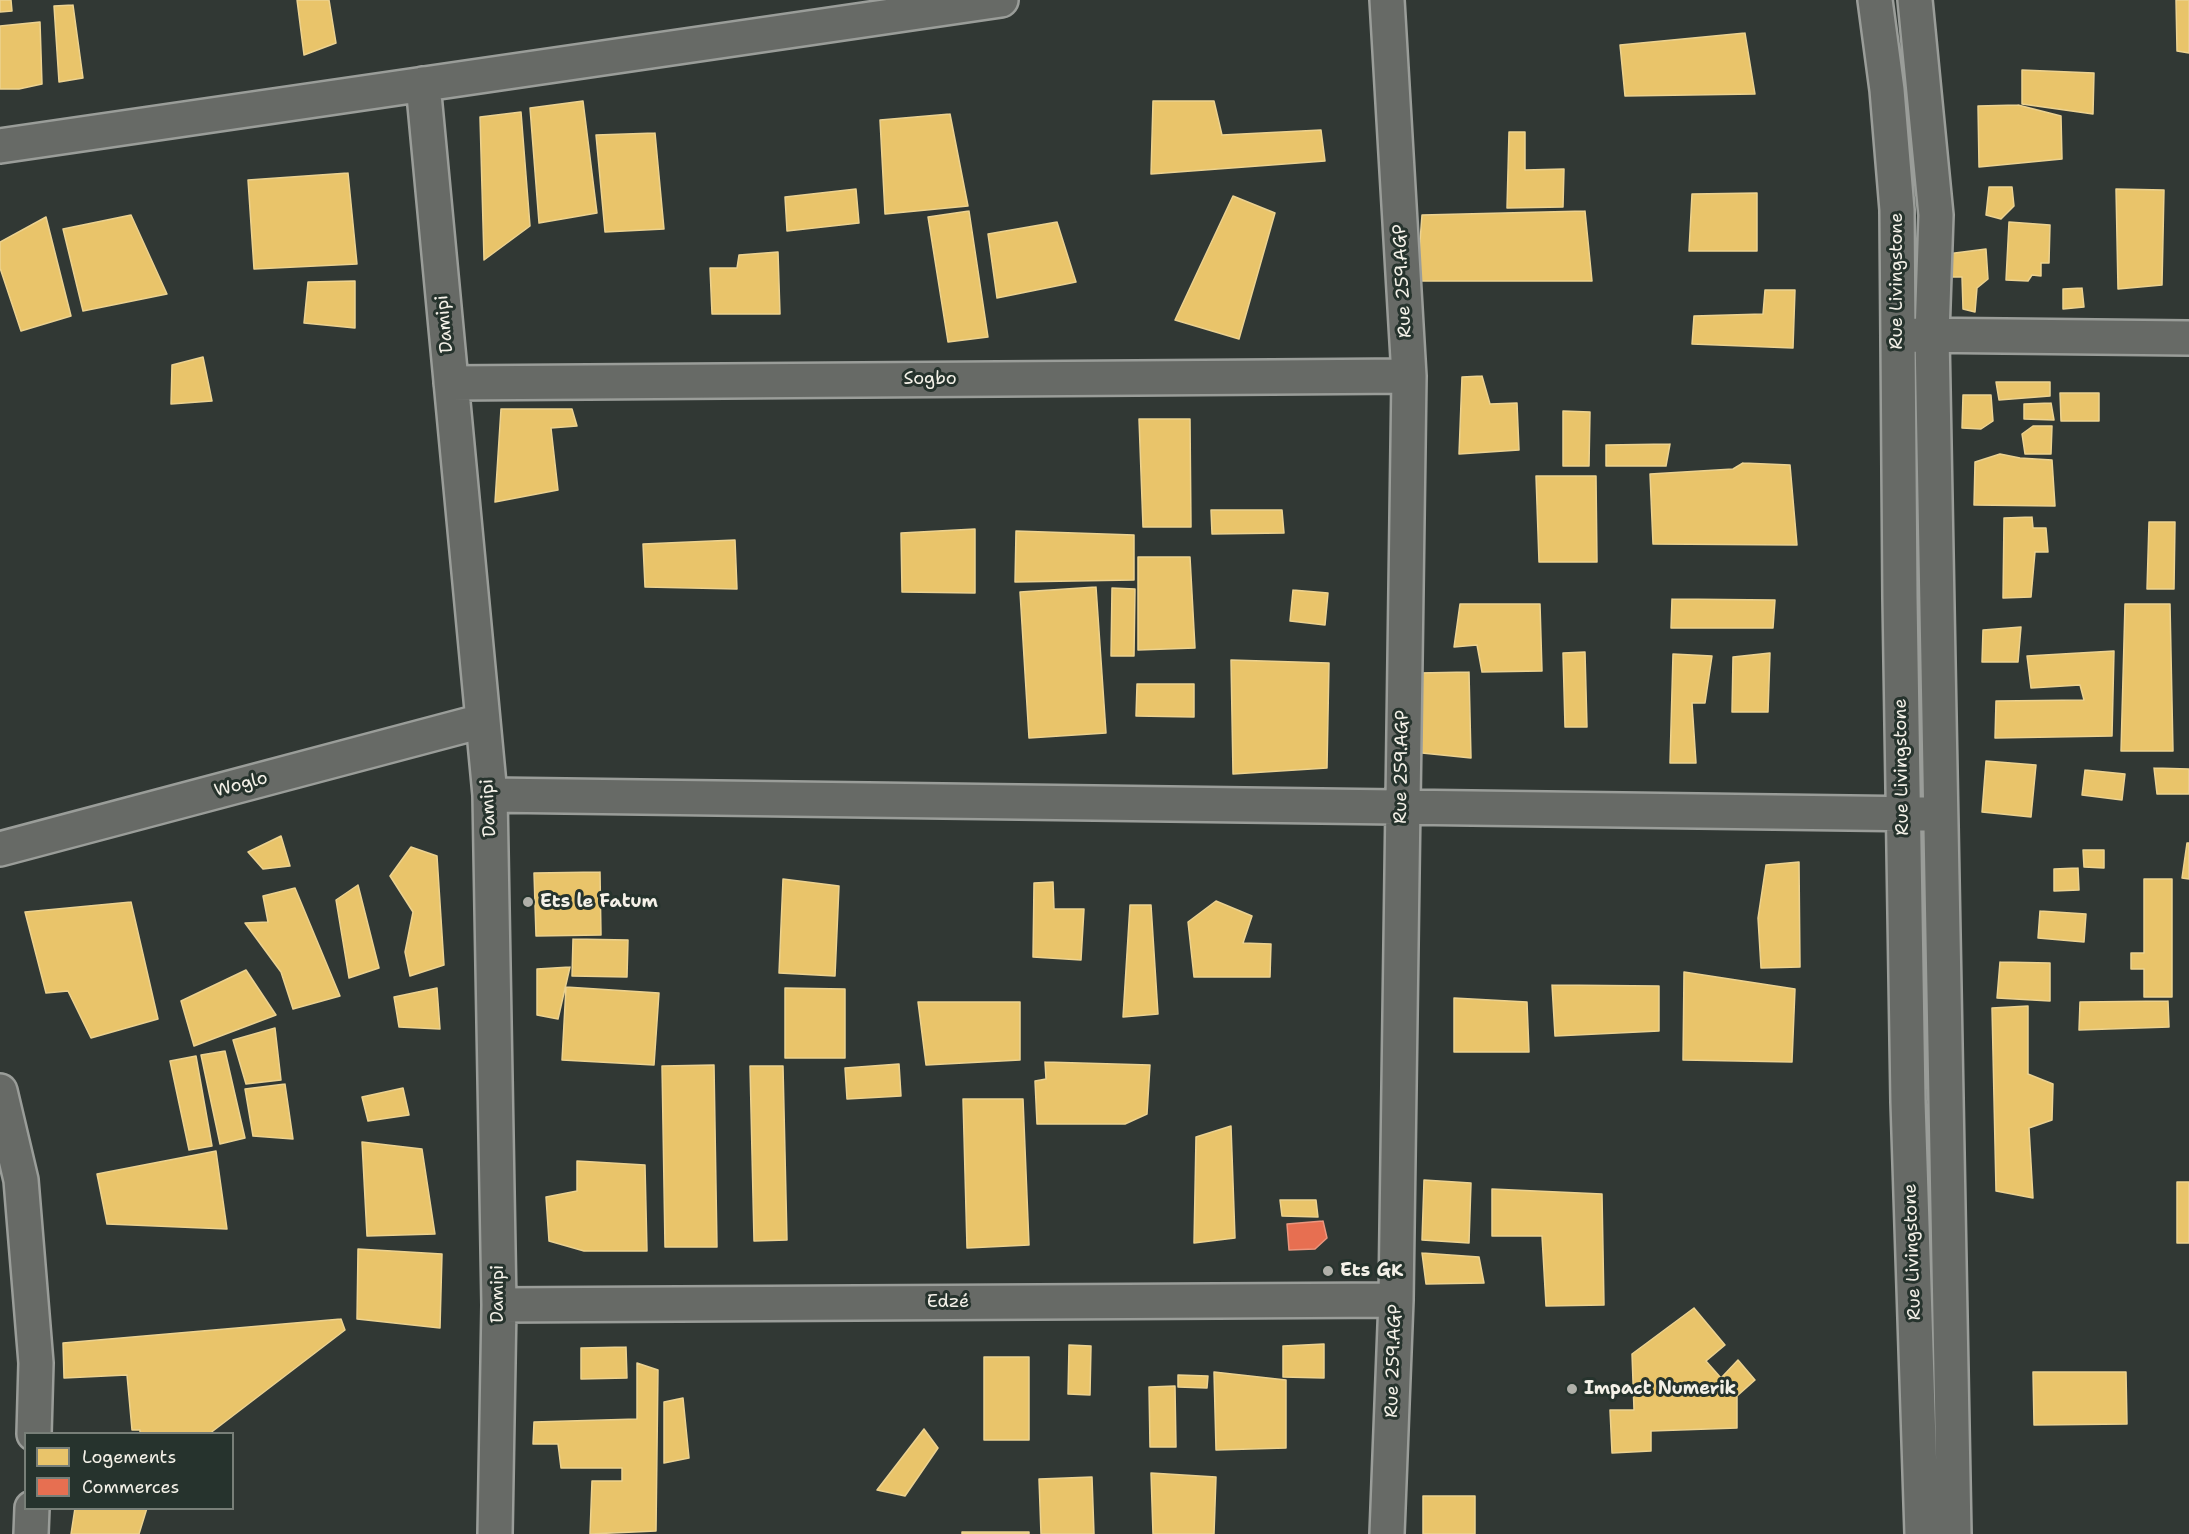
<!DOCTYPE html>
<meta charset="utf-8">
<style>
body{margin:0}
#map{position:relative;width:2189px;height:1534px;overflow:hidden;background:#313834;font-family:"Shantell Sans",sans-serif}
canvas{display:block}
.legend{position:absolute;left:24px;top:1432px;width:210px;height:78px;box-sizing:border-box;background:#26332d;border:2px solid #787f78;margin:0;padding:8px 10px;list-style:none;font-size:18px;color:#f4f1e8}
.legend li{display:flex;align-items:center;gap:12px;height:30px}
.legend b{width:30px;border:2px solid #787f78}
</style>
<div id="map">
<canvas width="2189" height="1534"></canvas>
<ul class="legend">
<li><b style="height:16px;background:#e9c46a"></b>Logements</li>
<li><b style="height:16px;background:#e76f51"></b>Commerces</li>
</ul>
</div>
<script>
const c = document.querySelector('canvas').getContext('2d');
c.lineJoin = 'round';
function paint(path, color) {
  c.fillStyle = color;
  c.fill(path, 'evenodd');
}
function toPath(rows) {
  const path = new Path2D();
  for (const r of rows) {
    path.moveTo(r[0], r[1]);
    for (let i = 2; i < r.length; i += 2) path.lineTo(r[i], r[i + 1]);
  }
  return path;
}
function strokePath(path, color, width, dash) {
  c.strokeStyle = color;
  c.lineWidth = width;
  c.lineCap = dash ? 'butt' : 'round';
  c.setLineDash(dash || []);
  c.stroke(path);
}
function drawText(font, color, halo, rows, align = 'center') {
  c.font = font + ' "Shantell Sans",sans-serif';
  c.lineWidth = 6;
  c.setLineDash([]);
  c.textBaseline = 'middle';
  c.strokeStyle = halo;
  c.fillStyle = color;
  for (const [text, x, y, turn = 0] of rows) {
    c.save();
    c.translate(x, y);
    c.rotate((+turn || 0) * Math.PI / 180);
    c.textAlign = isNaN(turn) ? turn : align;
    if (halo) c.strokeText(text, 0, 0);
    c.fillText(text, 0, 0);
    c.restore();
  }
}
const homes = toPath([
 [0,0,11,0,12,11,0,12,0,0],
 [297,0,329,0,336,43,304,55,297,0],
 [2176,0,2189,0,2189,53,2177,51,2176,0],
 [73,5,83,78,59,82,54,6,73,5],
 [40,22,42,84,19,89,0,89,0,26,40,22],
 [1745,33,1755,94,1625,96,1620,45,1745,33],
 [2022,70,2094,73,2093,114,2022,104,2022,70],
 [583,101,597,213,539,223,530,108,583,101],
 [1153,101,1214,101,1222,135,1321,130,1325,161,1151,174,1153,101],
 [2018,105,2061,116,2062,159,1979,167,1978,106,2018,105],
 [521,112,530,226,484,260,480,117,521,112],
 [950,114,968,206,885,214,880,120,950,114],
 [1509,132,1525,132,1525,170,1564,169,1563,207,1507,208,1509,132],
 [655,133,664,229,605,232,596,135,655,133],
 [348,173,357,264,254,269,248,180,348,173],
 [1989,187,2012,187,2014,206,2001,219,1986,215,1989,187],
 [856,189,859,223,787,231,785,197,856,189],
 [2116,189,2164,190,2162,285,2118,289,2116,189],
 [1757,193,1757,251,1689,251,1692,194,1757,193],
 [1233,196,1275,213,1239,339,1175,320,1233,196],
 [969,211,988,337,948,342,928,217,969,211],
 [1585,211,1592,281,1417,281,1422,215,1585,211],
 [131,215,167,294,83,311,63,229,131,215],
 [46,217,71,316,21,331,0,268,0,242,46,217],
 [1057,222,1076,282,997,298,988,234,1057,222],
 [2009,222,2050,225,2049,263,2041,263,2041,276,2032,275,2028,281,2006,280,2009,222],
 [1986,249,1988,279,1977,288,1975,312,1963,309,1962,277,1945,277,1947,254,1986,249],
 [778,252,780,314,712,314,710,268,737,268,739,255,778,252],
 [355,281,355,328,304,323,308,282,355,281],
 [2082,288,2084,307,2063,309,2063,289,2082,288],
 [1765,290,1795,290,1793,348,1692,344,1694,316,1763,314,1765,290],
 [203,357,212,401,171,404,172,365,203,357],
 [1482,376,1490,404,1517,403,1519,450,1459,454,1462,377,1482,376],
 [1996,382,2050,382,2050,396,1999,400,1996,382],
 [2060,393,2099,393,2099,421,2061,421,2060,393],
 [1963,395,1991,395,1993,421,1981,429,1962,428,1963,395],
 [2051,403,2054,420,2024,419,2024,404,2051,403],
 [501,409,572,409,577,426,551,428,558,490,495,502,501,409],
 [1563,411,1590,412,1589,466,1563,466,1563,411],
 [1139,419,1190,419,1191,527,1143,527,1139,419],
 [2033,426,2052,426,2051,454,2025,454,2022,434,2033,426],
 [1670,444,1666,466,1606,466,1606,445,1670,444],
 [2000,454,2020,458,2052,460,2055,506,1974,505,1975,462,2000,454],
 [1743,463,1790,465,1797,545,1653,544,1650,474,1733,469,1743,463],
 [1536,476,1596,476,1597,562,1539,562,1536,476],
 [1211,510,1282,510,1284,533,1212,534,1211,510],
 [2032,517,2033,528,2046,528,2048,552,2035,552,2031,597,2003,598,2004,518,2032,517],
 [2149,522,2175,522,2174,589,2147,589,2149,522],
 [975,529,975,593,902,592,901,533,975,529],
 [1016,531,1134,535,1134,580,1015,582,1016,531],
 [735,540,737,589,645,587,643,544,735,540],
 [1138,557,1190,557,1195,648,1138,650,1138,557],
 [1096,587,1106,733,1029,738,1020,592,1096,587],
 [1112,588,1135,589,1134,656,1111,656,1112,588],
 [1293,590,1328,593,1325,625,1290,621,1293,590],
 [1672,599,1775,600,1773,628,1671,628,1672,599],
 [1460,604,1540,604,1542,671,1482,672,1477,645,1454,647,1460,604],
 [2125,604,2170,604,2173,751,2121,751,2125,604],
 [2021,627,2018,662,1982,662,1983,630,2021,627],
 [2114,651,2112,736,1995,738,1996,701,2084,700,2080,685,2031,688,2027,656,2114,651],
 [1585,652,1587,727,1565,727,1563,653,1585,652],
 [1770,653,1768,712,1732,712,1733,657,1770,653],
 [1673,654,1712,656,1705,703,1692,703,1696,763,1670,763,1673,654],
 [1231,660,1329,663,1327,768,1233,774,1231,660],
 [1469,672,1471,758,1422,753,1419,673,1469,672],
 [1137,684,1194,684,1194,717,1136,716,1137,684],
 [1986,761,2036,765,2031,817,1982,812,1986,761],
 [2154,768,2189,769,2189,794,2157,794,2154,768],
 [2085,770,2125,774,2122,800,2082,795,2085,770],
 [281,836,290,866,263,869,248,852,281,836],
 [2187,843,2189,843,2189,879,2182,878,2187,843],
 [411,847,437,856,444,965,410,976,405,952,413,912,390,876,411,847],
 [2083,850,2104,850,2104,868,2084,867,2083,850],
 [1799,862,1800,967,1761,968,1758,918,1766,865,1799,862],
 [2078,868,2079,890,2054,891,2054,869,2078,868],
 [600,872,601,935,536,936,534,873,600,872],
 [783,879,839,886,835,976,779,973,783,879],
 [2144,879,2172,879,2172,997,2144,997,2144,969,2131,969,2131,953,2144,953,2144,879],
 [1053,882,1054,909,1084,909,1081,960,1033,957,1034,883,1053,882],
 [358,885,379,968,349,978,336,900,358,885],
 [295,888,340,996,293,1009,281,972,245,923,268,922,263,896,295,888],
 [1216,901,1252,916,1243,943,1271,944,1270,977,1194,977,1188,922,1216,901],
 [131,902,158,1019,91,1038,68,991,46,993,25,912,131,902],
 [1130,905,1151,905,1158,1014,1123,1017,1130,905],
 [2040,911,2086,914,2084,942,2038,938,2040,911],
 [573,939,628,940,627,977,572,976,573,939],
 [2000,962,2050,963,2050,1001,1997,998,2000,962],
 [570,967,558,1019,537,1015,537,969,570,967],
 [246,970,276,1015,194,1046,181,1001,246,970],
 [1684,972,1795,989,1792,1062,1683,1060,1684,972],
 [1552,985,1659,986,1659,1031,1555,1036,1552,985],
 [566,987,659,993,654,1065,562,1060,566,987],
 [437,988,440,1029,399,1027,394,997,437,988],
 [785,988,845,989,845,1058,785,1058,785,988],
 [1454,998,1527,1002,1529,1052,1454,1052,1454,998],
 [2168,1001,2169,1027,2079,1030,2080,1002,2168,1001],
 [918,1002,1020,1002,1020,1060,926,1065,918,1002],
 [2028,1006,2028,1074,2053,1084,2052,1120,2029,1128,2033,1198,1996,1191,1992,1008,2028,1006],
 [275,1028,281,1080,246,1084,233,1040,275,1028],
 [225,1051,245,1138,220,1144,201,1055,225,1051],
 [196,1056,212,1146,189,1150,170,1061,196,1056],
 [1045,1062,1150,1065,1147,1114,1125,1124,1037,1124,1035,1081,1046,1079,1045,1062],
 [899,1064,901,1096,847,1099,845,1068,899,1064],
 [714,1065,717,1247,665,1247,662,1066,714,1065],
 [750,1066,783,1066,787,1240,754,1241,750,1066],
 [285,1084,293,1139,253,1136,245,1089,285,1084],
 [403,1088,409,1115,368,1121,362,1097,403,1088],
 [963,1099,1023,1099,1029,1245,967,1248,963,1099],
 [1231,1126,1235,1238,1194,1243,1196,1137,1231,1126],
 [362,1142,422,1149,435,1234,367,1236,362,1142],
 [216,1151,227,1229,107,1224,97,1174,216,1151],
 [577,1161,645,1165,647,1251,584,1251,549,1241,546,1197,577,1191,577,1161],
 [1424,1180,1471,1183,1469,1243,1422,1240,1424,1180],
 [2177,1182,2189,1182,2189,1243,2177,1243,2177,1182],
 [1492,1189,1602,1194,1604,1305,1546,1306,1542,1236,1492,1236,1492,1189],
 [1280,1200,1316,1200,1318,1217,1282,1216,1280,1200],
 [358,1249,442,1254,440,1328,357,1319,358,1249],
 [1422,1253,1479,1257,1484,1283,1426,1284,1422,1253],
 [1694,1308,1725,1345,1706,1361,1721,1378,1738,1360,1755,1380,1737,1396,1737,1428,1651,1431,1651,1451,1612,1453,1610,1410,1634,1410,1632,1354,1694,1308],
 [341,1319,345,1330,209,1434,140,1434,140,1430,132,1430,127,1375,64,1378,63,1343,341,1319],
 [1324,1344,1324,1378,1283,1377,1283,1346,1324,1344],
 [1069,1345,1091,1346,1090,1395,1068,1394,1069,1345],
 [626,1347,627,1378,581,1379,581,1348,626,1347],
 [984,1357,1029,1357,1029,1440,984,1440,984,1357],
 [637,1363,658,1370,656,1531,590,1534,592,1481,622,1481,622,1468,561,1468,558,1444,533,1444,534,1422,637,1419,637,1363],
 [1214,1372,1286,1380,1286,1448,1216,1450,1214,1372],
 [2033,1372,2126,1372,2127,1424,2034,1425,2033,1372],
 [1178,1375,1208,1376,1207,1388,1178,1387,1178,1375],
 [1175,1386,1176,1447,1150,1447,1149,1387,1175,1386],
 [683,1398,689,1458,664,1463,664,1402,683,1398],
 [924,1429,938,1448,905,1496,877,1490,924,1429],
 [1151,1473,1216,1477,1214,1534,1153,1534,1151,1473],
 [1092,1477,1094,1534,1041,1534,1039,1479,1092,1477],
 [1423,1496,1475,1496,1475,1534,1423,1534,1423,1496],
 [75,1508,147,1508,139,1534,71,1534,75,1508],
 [962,1532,1029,1532,1029,1534,962,1534,962,1532]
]);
const shops = toPath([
 [1323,1221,1327,1238,1315,1249,1289,1250,1287,1224,1323,1221]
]);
const minor = toPath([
 [1875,0,1887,90,1897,210,1900,598,1908,1102,1922,1534],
 [1915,0,1936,215,1932,335,1954,1534],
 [423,84,490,795,499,1305,495,1534],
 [0,146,1001,0],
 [1912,335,2189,338],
 [451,383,1409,376],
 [490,795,1925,814],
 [0,849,482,721],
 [0,1091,21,1180,36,1363,34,1434],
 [499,1305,1396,1300],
 [31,1534,32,1508],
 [1387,1534,1396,1300,1409,376,1387,0]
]);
const markers = [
 [528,902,6,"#b0b0a9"],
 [1328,1271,6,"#b0b0a9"],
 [1572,1389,6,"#b0b0a9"]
];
const streetNames = [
 ["Rue 259.AGP",1403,281,-93],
 ["Rue Livingstone",1897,281,-90],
 ["Damipi",445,324,-95],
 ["Sogbo",930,379],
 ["Rue 259.AGP",1402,767,-89],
 ["Rue Livingstone",1902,767,-91],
 ["Woglo",241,785,-15],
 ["Damipi",489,808,-93],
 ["Rue Livingstone",1913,1252,-92],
 ["Damipi",498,1294,-90],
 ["Edzé",948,1302],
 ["Rue 259.AGP",1394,1361,-88]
];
const poiNames = [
 ["Ets le Fatum",540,902],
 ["Ets GK",1340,1271],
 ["Impact Numerik",1584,1389]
];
paint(homes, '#e9c46a');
strokePath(homes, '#ecd290', 1.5);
paint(shops, '#e76f51');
strokePath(shops, '#eb967e', 1.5);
strokePath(minor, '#9a9d99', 38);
strokePath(minor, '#676a66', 33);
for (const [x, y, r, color] of markers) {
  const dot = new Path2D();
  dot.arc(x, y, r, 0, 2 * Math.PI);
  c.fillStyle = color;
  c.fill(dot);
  strokePath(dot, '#26332d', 2);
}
drawText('18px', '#f4f1e8', '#26332d', streetNames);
drawText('bold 18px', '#f4f1e8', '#26332d', poiNames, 'left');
</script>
